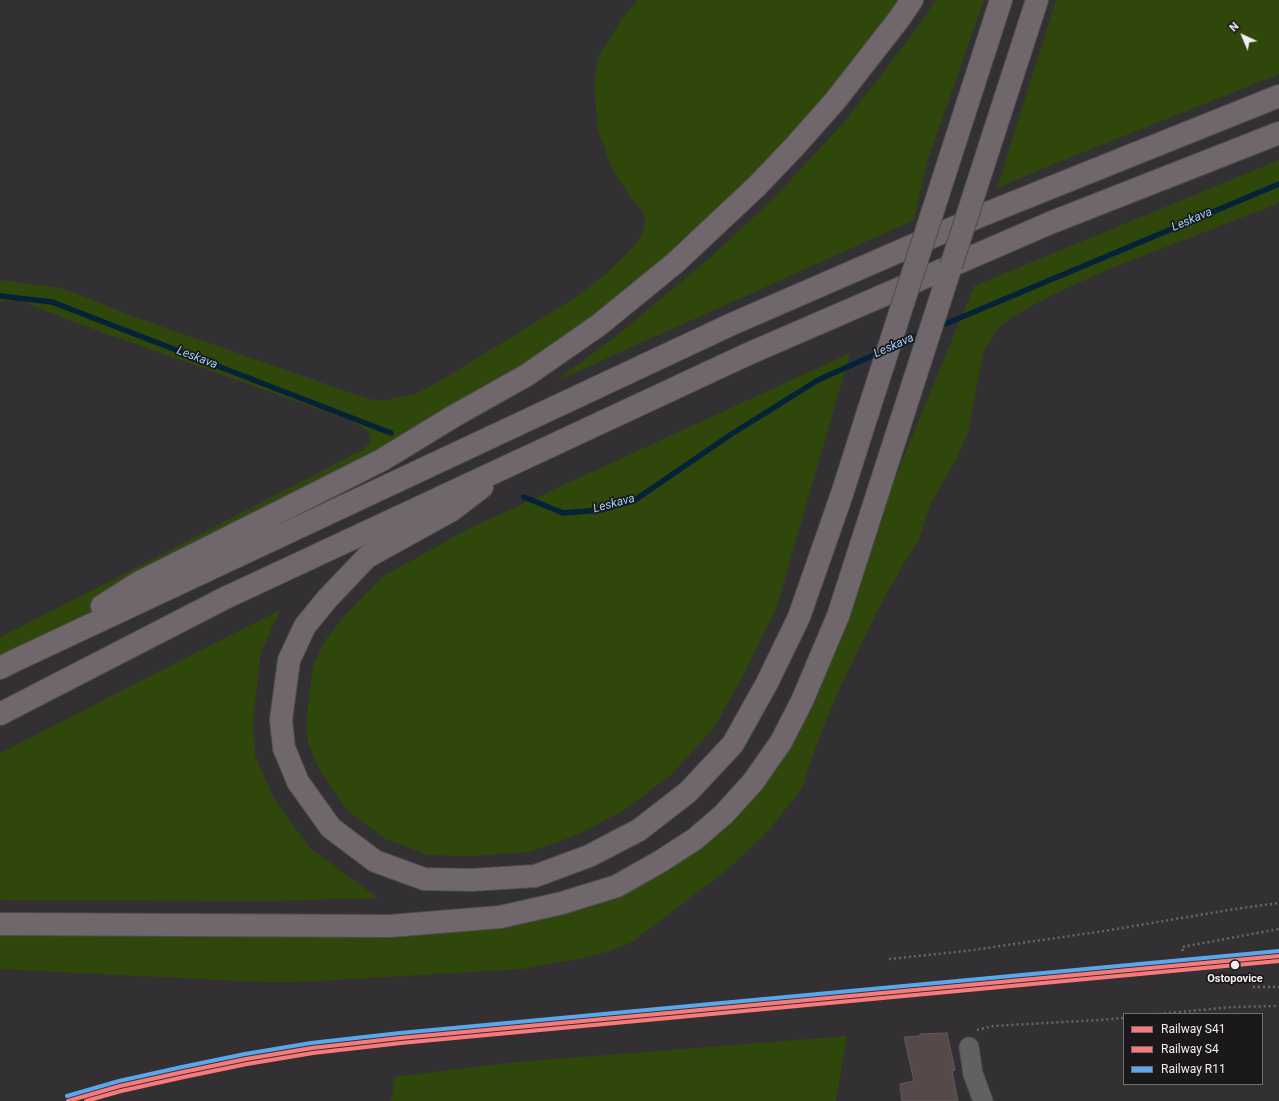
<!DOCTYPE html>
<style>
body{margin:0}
#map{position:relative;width:1279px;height:1101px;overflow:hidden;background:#333034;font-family:Roboto,sans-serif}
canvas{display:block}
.legend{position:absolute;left:1123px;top:1013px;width:140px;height:72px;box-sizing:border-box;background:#1a181b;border:1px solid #706e71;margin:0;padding:5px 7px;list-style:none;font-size:12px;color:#f2eef2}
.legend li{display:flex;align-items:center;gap:8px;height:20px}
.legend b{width:20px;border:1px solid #706e71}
.north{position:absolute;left:1223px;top:16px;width:40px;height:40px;-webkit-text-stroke:3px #1a181b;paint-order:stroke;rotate:316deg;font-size:11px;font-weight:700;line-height:16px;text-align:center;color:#f2eef2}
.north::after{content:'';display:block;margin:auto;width:14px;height:18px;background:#f2eef2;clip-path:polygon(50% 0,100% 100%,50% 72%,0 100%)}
</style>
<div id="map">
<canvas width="1279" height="1101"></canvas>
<ul class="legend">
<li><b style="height:5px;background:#f97a7a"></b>Railway S41</li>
<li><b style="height:5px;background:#f97a7a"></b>Railway S4</li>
<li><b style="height:5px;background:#5aa8eb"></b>Railway R11</li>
</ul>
<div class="north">N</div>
</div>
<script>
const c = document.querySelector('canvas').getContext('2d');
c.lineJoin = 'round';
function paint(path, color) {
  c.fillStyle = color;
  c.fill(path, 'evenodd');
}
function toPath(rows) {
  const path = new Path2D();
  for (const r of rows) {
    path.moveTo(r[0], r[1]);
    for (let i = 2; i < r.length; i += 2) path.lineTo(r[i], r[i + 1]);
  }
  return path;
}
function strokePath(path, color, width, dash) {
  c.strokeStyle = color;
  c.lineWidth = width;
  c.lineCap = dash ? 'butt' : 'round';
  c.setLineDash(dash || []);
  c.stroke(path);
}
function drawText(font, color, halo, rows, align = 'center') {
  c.font = font + ' Roboto,sans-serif';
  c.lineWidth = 3.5;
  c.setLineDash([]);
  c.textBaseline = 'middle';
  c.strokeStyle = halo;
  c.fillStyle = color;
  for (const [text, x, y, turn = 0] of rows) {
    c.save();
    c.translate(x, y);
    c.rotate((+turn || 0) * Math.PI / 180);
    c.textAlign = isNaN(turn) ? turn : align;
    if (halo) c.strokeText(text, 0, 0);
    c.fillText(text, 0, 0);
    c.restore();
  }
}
const green = toPath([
 [637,0,901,0,828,94,750,179,670,255,592,318,454,416,0,668,0,637,132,570,362,450,371,441,369,432,352,421,82,325,19,300,0,302,0,280,60,288,93,300,126,314,363,397,374,400,386,400,417,393,450,375,576,297,607,273,628,253,639,240,644,228,645,221,643,212,632,199,612,169,598,129,594,84,598,57,620,22],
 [936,0,984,0,927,162,914,220,554,382,615,337,711,257,772,200,848,118,914,32],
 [1056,0,1279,0,1279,74,1056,163,997,188],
 [1279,160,1279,203,1109,269,1052,295,1014,316,1002,325,995,332,983,353,968,432,964,442,953,466,946,476,930,505,918,542,912,550,881,603,842,683,824,725,808,769,804,783,798,794,766,833,728,869,632,942,610,951,583,958,522,969,300,982,261,982,0,969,0,924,390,926,617,887,753,782,838,617,974,286],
 [850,353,777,606,745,672,713,729,672,774,626,809,579,834,530,852,471,856,429,855,387,840,348,811,319,770,308,742,306,721,313,666,326,639,345,615,382,577,466,530],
 [280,610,261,652,253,719,255,755,273,797,310,848,378,898,274,901,0,900,0,753],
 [847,1036,836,1101,391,1101,395,1077,506,1063]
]);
const stream = toPath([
 [0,296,52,302,391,433],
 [938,327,1279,184],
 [896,345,923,333],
 [524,497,563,513,600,510,635,500,730,435,818,380,881,352]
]);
const building = toPath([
 [947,1033,955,1070,952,1071,958,1101,902,1101,900,1084,914,1081,904,1037,920,1036,920,1034,947,1033]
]);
const path = toPath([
 [1183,951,1182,947,1279,929],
 [889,959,966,951,1104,931,1235,909,1279,903],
 [1253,982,1253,987,1279,987],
 [1159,1014,1231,1007,1279,1006],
 [977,1030,993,1026,1099,1020,1124,1018]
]);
const street = toPath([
 [969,1047,973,1074,983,1101]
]);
const highway = toPath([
 [989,148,1037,0],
 [947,167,1001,0],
 [482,487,452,510,367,557,327,599,305,626,289,660,281,720,284,748,298,782,331,828,375,861,424,879,471,880,535,876,589,856,639,830,688,792,733,744,767,683,799,617,842,494,868,412],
 [102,606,140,582,382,460,454,416,527,375,599,325,675,263,757,186,796,145,835,101,899,19,912,0],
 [0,668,16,660,732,324,985,214,1279,96],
 [0,714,225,598,748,354,1050,223,1279,133],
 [0,924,390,926,500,917,562,903,617,886,661,861,695,839,724,814,753,782,781,742,802,701,838,616,951,266]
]);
const highwayBridge = toPath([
 [951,266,989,148],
 [868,412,947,167]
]);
const rail1 = toPath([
 [68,1101,120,1086,183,1072,246,1059,312,1048,400,1038,1279,956]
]);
const rail2 = toPath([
 [86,1101,121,1091,184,1077,247,1064,313,1053,401,1043,1279,961]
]);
const rail3 = toPath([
 [67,1096,119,1081,182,1067,245,1054,311,1043,400,1033,1279,951]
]);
const markers = [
 [1235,965,5,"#f2eef2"]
];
const stopNames = [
 ["Ostopovice",1235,979]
];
const waterNames = [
 ["Leskava",1192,220,-23],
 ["Leskava",894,346,-24],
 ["Leskava",197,358,21],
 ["Leskava",614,504,-15]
];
paint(green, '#30470c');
strokePath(stream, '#052239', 5.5);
paint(building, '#574949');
strokePath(building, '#5e5a5c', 1);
strokePath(street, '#4e4c4f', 21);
strokePath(highway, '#4e4c4f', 24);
strokePath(path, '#686669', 2.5, [2, 3]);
strokePath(street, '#626063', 19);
strokePath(highway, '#6f676b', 22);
strokePath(highwayBridge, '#4e4c4f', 24, []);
strokePath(highwayBridge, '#6f676b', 22);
strokePath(rail1, '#f97a7a', 4);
strokePath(rail2, '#f97a7a', 4);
strokePath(rail3, '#5aa8eb', 4);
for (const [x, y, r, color] of markers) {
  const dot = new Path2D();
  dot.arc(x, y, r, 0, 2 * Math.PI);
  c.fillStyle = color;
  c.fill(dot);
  strokePath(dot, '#1a181b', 1.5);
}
drawText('bold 11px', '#f2eef2', '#1a181b', stopNames);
drawText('italic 12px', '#9ccef9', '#1a181b', waterNames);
</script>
